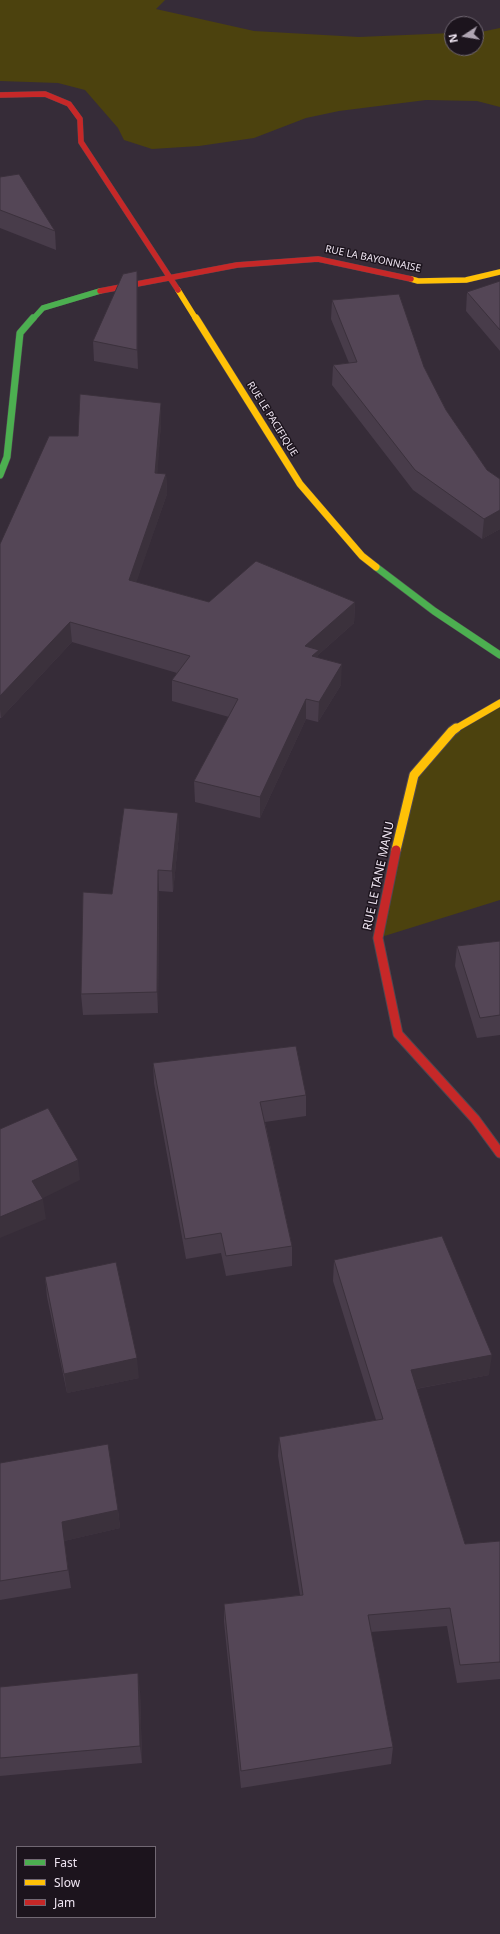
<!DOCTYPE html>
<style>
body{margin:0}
#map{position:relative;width:500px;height:1934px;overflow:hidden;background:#362c38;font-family:"Noto Sans",sans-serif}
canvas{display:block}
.legend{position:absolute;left:16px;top:1846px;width:140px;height:72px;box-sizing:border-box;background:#1c141d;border:1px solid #716873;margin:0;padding:5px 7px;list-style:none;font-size:12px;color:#f0e6f3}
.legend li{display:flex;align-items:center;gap:8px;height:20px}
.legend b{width:20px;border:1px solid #716873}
.north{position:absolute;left:444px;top:16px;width:40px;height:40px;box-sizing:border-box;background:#1c141d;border:1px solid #716873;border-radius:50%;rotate:258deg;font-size:11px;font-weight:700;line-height:16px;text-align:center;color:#f0e6f3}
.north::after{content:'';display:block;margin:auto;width:14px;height:18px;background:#afa5b2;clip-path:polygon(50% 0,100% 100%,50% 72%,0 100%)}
</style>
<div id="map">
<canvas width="500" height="1934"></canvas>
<ul class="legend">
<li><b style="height:5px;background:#4caf50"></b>Fast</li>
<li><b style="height:5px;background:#ffc107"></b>Slow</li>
<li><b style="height:5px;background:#c62828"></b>Jam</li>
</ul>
<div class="north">N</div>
</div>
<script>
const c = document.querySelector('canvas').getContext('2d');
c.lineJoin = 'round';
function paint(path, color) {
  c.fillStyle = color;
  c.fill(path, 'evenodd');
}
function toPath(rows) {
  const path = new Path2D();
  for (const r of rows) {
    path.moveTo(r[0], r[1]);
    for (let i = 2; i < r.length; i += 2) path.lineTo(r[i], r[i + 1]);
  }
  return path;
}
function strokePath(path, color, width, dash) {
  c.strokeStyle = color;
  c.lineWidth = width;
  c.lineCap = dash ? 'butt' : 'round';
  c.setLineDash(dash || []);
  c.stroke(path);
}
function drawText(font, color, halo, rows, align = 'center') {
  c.font = font + ' "Noto Sans",sans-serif';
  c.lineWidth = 3;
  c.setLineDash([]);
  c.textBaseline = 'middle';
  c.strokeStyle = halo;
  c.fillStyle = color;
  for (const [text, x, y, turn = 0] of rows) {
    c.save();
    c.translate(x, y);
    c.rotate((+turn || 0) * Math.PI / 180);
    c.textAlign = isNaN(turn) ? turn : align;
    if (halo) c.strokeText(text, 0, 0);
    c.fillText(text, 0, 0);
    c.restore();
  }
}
const green = toPath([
 [0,0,165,0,156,9,254,31,359,37,452,33,452,48,476,48,476,33,500,28,500,107,477,101,426,100,339,111,306,118,254,138,199,146,152,149,124,140,118,128,85,90,58,83,0,81],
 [500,703,500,900,378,938,413,782,452,731]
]);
const fastFar1 = toPath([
 [33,319,43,308,100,291]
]);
const fast = toPath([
 [0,475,7,457,20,333,33,318],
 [376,567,434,611,500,655]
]);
const slowFar2 = toPath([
 [411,279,418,281,466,280,500,272],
 [178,290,196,319]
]);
const slowFar1 = toPath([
 [196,318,300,484,362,556,376,567],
 [455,729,500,703]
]);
const slow = toPath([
 [396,850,414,775,452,731,456,728]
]);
const jamFar1 = toPath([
 [0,95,45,94,69,104,80,119,81,142,178,290],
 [100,291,237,265,318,259,411,279]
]);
const jam = toPath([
 [396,850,378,938,398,1034,475,1119,500,1153]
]);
const wall = toPath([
 [0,177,55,231,56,250,0,228],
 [137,271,138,290,138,369,94,361,93,341],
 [500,281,500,351,466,311,467,292],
 [332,300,424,367,446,410,487,470,500,479,500,529,482,539,413,490,332,385,333,365,349,363,331,319],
 [161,403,161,423,157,474,166,474,167,494,136,582,209,602,355,602,354,623,318,655,318,658,341,685,318,722,306,719,260,818,195,802,194,781,229,717,172,701,172,680,177,673,72,642,1,718,0,718,0,544,78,436],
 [178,813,179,834,173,892,159,891,158,1013,83,1015,81,994,112,894],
 [500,941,500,1035,477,1038,455,966,457,946],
 [153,1063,306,1095,306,1116,265,1122,292,1246,292,1266,226,1276,221,1253,186,1259,154,1083],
 [334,1260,489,1375,416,1389,465,1544,500,1541,500,1679,457,1683,447,1626,371,1632,393,1747,391,1764,241,1788,224,1622,224,1604,300,1595,278,1456,279,1437,376,1420,333,1281],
 [45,1277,139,1378,67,1393,47,1297],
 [0,1463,118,1510,120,1528,64,1541,71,1588,0,1600],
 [0,1687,140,1691,142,1763,0,1776]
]);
const shadedWall = toPath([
 [137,271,138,290,138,369,137,350],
 [161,403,161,423,156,493,155,473],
 [166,474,167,494,130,601,129,580],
 [500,510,500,529,482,539,484,519],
 [355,602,354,623,318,655,318,670,305,646],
 [70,622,72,642,1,718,0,709,0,696],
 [342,664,341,685,318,722,319,702],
 [306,699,306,719,260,818,260,797],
 [178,813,179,834,173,892,172,871],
 [158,870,159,891,158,1013,157,992],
 [78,1160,80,1180,35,1202,32,1181],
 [43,1199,46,1219,0,1238,0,1217],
 [492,1355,489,1375,409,1390,411,1370],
 [137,1358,139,1378,67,1393,64,1374],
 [118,1510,120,1528,64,1541,62,1522],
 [138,1673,140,1691,142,1763,140,1746]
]);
const building = toPath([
 [19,174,55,231,0,210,0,177,19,174],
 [137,271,137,350,93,341,123,274,137,271],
 [500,281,500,330,467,292,500,281],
 [399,294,424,367,446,410,487,470,500,479,500,510,484,519,415,470,333,365,357,362,332,300,399,294],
 [80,394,161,403,155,473,166,474,129,580,209,602,256,561,355,602,305,646,319,650,312,656,342,664,319,702,306,699,260,797,194,781,238,699,172,680,190,656,70,622,0,696,0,544,49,436,78,436,80,394],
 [124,808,178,813,172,871,158,870,157,992,81,994,83,892,112,894,124,808],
 [500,941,500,1015,480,1018,457,946,500,941],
 [296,1046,306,1095,260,1102,292,1246,226,1256,221,1233,185,1239,153,1063,296,1046],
 [48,1108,78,1160,32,1181,43,1199,0,1217,0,1129,48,1108],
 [442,1236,492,1355,411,1370,465,1544,500,1541,500,1662,460,1665,450,1608,368,1615,393,1747,241,1771,224,1604,303,1595,279,1437,383,1419,334,1260,442,1236],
 [116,1262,137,1358,64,1374,45,1277,116,1262],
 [108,1444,118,1510,62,1522,68,1570,0,1581,0,1463,108,1444],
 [138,1673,140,1746,0,1758,0,1687,138,1673]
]);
const farStreetnames = [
 ["RUE LA BAYONNAISE",373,259,12],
 ["RUE LE PACIFIQUE",272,419,58]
];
const streetNames = [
 ["RUE LE TANE MANU",379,876,-78]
];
paint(green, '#4c420e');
strokePath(fastFar1, '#504851', 6);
strokePath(fast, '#504851', 8);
strokePath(slowFar2, '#504851', 6);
strokePath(slowFar1, '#504851', 8);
strokePath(slow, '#504851', 11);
strokePath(jamFar1, '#504851', 6);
strokePath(jam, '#504851', 11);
strokePath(fastFar1, '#4caf50', 5.5);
strokePath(fast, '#4caf50', 7);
strokePath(slowFar2, '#ffc107', 5.5);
strokePath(slowFar1, '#ffc107', 7);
strokePath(slow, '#ffc107', 9);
strokePath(jamFar1, '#c62828', 5.5);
strokePath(jam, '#c62828', 9);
paint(wall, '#483c4a');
paint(shadedWall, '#3b313c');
paint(building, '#544656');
strokePath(building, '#3b313c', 1);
drawText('10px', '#f0e6f3', '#1c141d', farStreetnames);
drawText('12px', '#f0e6f3', '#1c141d', streetNames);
</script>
